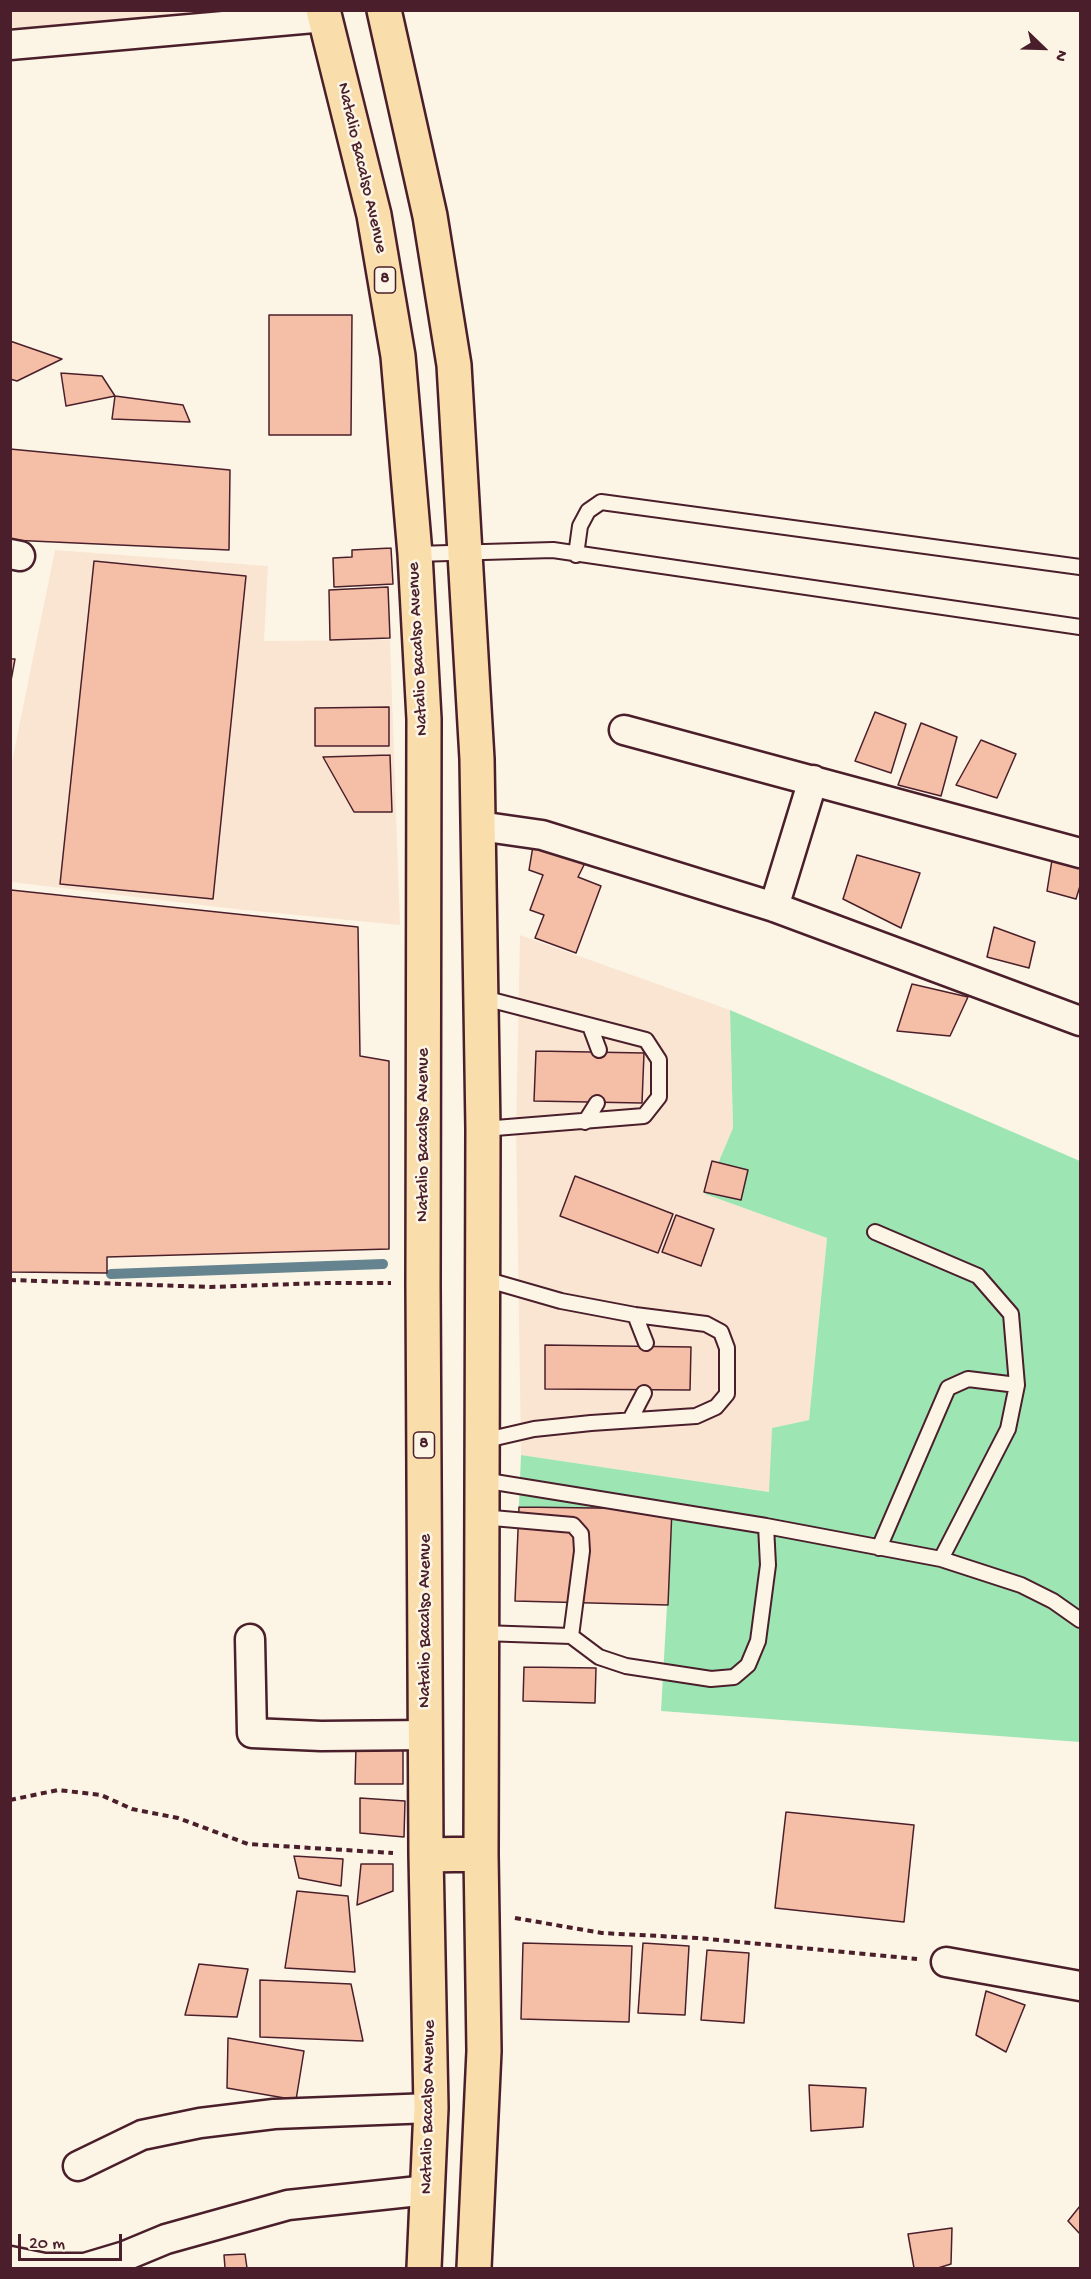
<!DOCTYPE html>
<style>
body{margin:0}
#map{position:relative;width:1091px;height:2279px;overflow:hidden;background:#fcf5e5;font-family:"Gochi Hand",sans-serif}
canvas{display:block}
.frame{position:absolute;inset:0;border:12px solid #4a1f2b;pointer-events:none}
.north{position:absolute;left:1013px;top:18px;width:60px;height:60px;-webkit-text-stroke:4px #fcf5e5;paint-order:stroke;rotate:113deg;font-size:16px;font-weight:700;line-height:24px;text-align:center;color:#4a1f2b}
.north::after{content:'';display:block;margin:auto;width:21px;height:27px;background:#4a1f2b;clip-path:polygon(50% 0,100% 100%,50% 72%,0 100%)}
.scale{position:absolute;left:18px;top:2234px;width:104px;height:27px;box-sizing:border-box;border:3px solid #4a1f2b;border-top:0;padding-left:8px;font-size:18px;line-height:21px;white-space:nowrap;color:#4a1f2b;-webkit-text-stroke:4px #fcf5e5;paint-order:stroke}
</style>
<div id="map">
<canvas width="1091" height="2279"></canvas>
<div class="frame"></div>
<div class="north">N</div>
<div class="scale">20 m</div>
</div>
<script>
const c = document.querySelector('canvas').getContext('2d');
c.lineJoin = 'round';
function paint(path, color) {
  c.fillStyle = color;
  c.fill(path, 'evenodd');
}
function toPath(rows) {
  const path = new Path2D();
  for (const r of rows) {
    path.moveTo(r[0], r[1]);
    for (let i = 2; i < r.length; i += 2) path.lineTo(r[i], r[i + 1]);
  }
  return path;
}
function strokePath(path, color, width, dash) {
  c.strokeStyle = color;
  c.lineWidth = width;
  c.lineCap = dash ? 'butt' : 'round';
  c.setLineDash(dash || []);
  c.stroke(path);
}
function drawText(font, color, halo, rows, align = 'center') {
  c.font = font + ' "Gochi Hand",sans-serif';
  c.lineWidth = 5;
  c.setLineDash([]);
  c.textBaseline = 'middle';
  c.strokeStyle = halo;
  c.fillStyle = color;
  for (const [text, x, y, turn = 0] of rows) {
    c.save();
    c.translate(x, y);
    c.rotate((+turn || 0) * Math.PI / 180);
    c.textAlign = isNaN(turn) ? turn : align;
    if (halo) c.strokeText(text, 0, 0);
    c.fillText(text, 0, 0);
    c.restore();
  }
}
const built = toPath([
 [272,10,11,33,11,11],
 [55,550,268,566,264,641,390,640,400,925,235,909,11,882,11,766],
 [520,935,730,1010,733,1128,705,1194,827,1238,809,1420,772,1428,770,1492,521,1455,516,1129]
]);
const green = toPath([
 [730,1010,1080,1161,1080,1742,661,1711,667,1605,515,1601,521,1455,769,1492,772,1428,809,1420,827,1238,705,1194,733,1128]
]);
const stream = toPath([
 [111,1274,383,1264]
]);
const building = toPath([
 [269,315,352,315,351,435,269,435,269,315],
 [10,341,62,359,17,381,10,379,10,341],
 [61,373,102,376,115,396,66,406,61,373],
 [115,396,183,405,190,422,112,419,115,396],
 [10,449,230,470,229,550,10,540,10,449],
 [391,548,393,584,334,587,333,558,352,557,352,550,391,548],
 [94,561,246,576,213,899,60,884,94,561],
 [388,587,390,638,330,640,329,590,388,587],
 [10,659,15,659,10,686,10,659],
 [389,707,389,746,315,746,315,708,389,707],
 [875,712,906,724,891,773,855,761,875,712],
 [921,723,957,737,941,796,898,785,921,723],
 [981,740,1016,754,997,798,956,785,981,740],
 [390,755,392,812,354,812,323,757,390,755],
 [533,846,587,859,578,877,601,886,576,953,535,938,544,915,530,910,543,875,529,870,533,846],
 [857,855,920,873,901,928,843,899,857,855],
 [1052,860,1080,868,1080,886,1076,899,1047,891,1052,860],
 [11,890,358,927,360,1056,389,1061,389,1249,107,1257,107,1273,10,1272,11,890],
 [994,927,1035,942,1029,968,987,957,994,927],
 [912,984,968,997,950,1036,897,1031,912,984],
 [536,1051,644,1053,642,1103,534,1101,536,1051],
 [712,1161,748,1170,741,1200,704,1192,712,1161],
 [575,1176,673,1214,658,1253,560,1216,575,1176],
 [676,1215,714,1229,701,1266,662,1252,676,1215],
 [545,1345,691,1347,690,1390,545,1389,545,1345],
 [519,1507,672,1509,668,1605,515,1601,519,1507],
 [524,1667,596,1668,595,1703,523,1701,524,1667],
 [356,1746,403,1747,403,1784,355,1784,356,1746],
 [360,1798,405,1801,404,1837,360,1833,360,1798],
 [786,1812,914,1825,904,1922,775,1908,786,1812],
 [294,1856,343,1859,341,1886,299,1878,294,1856],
 [361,1864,393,1864,393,1891,357,1905,361,1864],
 [297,1891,348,1896,355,1972,285,1968,297,1891],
 [523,1943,632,1946,629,2022,521,2019,523,1943],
 [643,1943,689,1946,685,2015,638,2013,643,1943],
 [707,1950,749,1953,744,2023,701,2020,707,1950],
 [199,1964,248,1969,237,2017,185,2015,199,1964],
 [260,1980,351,1984,363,2041,260,2037,260,1980],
 [986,1991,1025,2005,1006,2052,976,2035,986,1991],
 [228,2038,304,2051,296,2100,227,2088,228,2038],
 [809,2085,866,2088,863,2127,811,2131,809,2085],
 [1080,2206,1080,2234,1068,2221,1080,2206],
 [952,2228,951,2264,938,2268,914,2268,908,2234,952,2228],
 [245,2254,247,2268,225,2268,224,2255,245,2254]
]);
const path = toPath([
 [10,1280,210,1287,324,1283,391,1283],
 [10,1800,58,1790,101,1795,132,1809,178,1818,248,1844,393,1853],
 [515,1918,602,1933,697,1938,917,1959]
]);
const lane = toPath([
 [415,554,553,550,1080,627],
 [576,555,580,526,588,511,601,502,1080,567],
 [480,997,646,1040,659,1060,659,1097,644,1116,483,1129],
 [590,1026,599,1050],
 [585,1122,597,1103],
 [875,1232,978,1276,1011,1314,1017,1385,1008,1429,941,1559],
 [481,1278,561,1301,635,1315,706,1324,721,1332,727,1348,727,1394,716,1407,696,1416,591,1423,534,1429,482,1441],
 [635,1315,646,1343],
 [630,1420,644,1393],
 [482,1480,766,1526,941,1559,1021,1585,1053,1601,1080,1620],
 [481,1517,573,1525,581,1534,582,1551,571,1636,482,1633],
 [879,1548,948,1388,968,1379,1017,1385],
 [571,1636,599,1657,626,1666,711,1679,734,1677,748,1665,758,1641,768,1565,766,1526]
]);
const street = toPath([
 [10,45,325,17],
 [10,554,20,556],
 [624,730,1080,853],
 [479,826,542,835,774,907,1080,1021],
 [774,907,813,780],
 [250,1639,252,1733,321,1736,427,1735],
 [946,1962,1080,1986],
 [78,2166,142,2135,200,2123,274,2114,431,2108],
 [10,2261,44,2268,85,2268,125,2256,166,2239,288,2205,428,2190]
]);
const primary = toPath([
 [323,10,374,215,398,356,415,554,424,719,423,1284,426,1855,431,2108,424,2268],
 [384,10,430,216,454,365,477,759,483,1129,481,1854,484,2051,474,2268],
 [426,1855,481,1854]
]);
const shields = [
 [385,280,21],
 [424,1445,21]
];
const shieldNames = [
 ["8",385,280],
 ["8",424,1445]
];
const streetNames = [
 ["Natalio Bacalso Avenue",361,168,77],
 ["Natalio Bacalso Avenue",419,649,-93],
 ["Natalio Bacalso Avenue",424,1135,-90],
 ["Natalio Bacalso Avenue",426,1621,-90],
 ["Natalio Bacalso Avenue",429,2107,-89]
];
paint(built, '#fae5d2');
paint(green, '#9de6b4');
strokePath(stream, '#65848f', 10);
paint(building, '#f5bfa7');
strokePath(building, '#4a1f2b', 1.5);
strokePath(lane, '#4a1f2b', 18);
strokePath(street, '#4a1f2b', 33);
strokePath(primary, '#4a1f2b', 38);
strokePath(path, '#4a1f2b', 4, [6, 4.5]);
strokePath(lane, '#fcf5e5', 14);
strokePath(street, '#fcf5e5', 28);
strokePath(primary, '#f9deab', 33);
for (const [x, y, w] of shields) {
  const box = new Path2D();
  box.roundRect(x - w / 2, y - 13, w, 26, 4.5);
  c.fillStyle = '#fcf5e5';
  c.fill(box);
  strokePath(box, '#4a1f2b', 1.5);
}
drawText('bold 16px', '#4a1f2b', null, shieldNames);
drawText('18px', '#4a1f2b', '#fcf5e5', streetNames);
</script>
